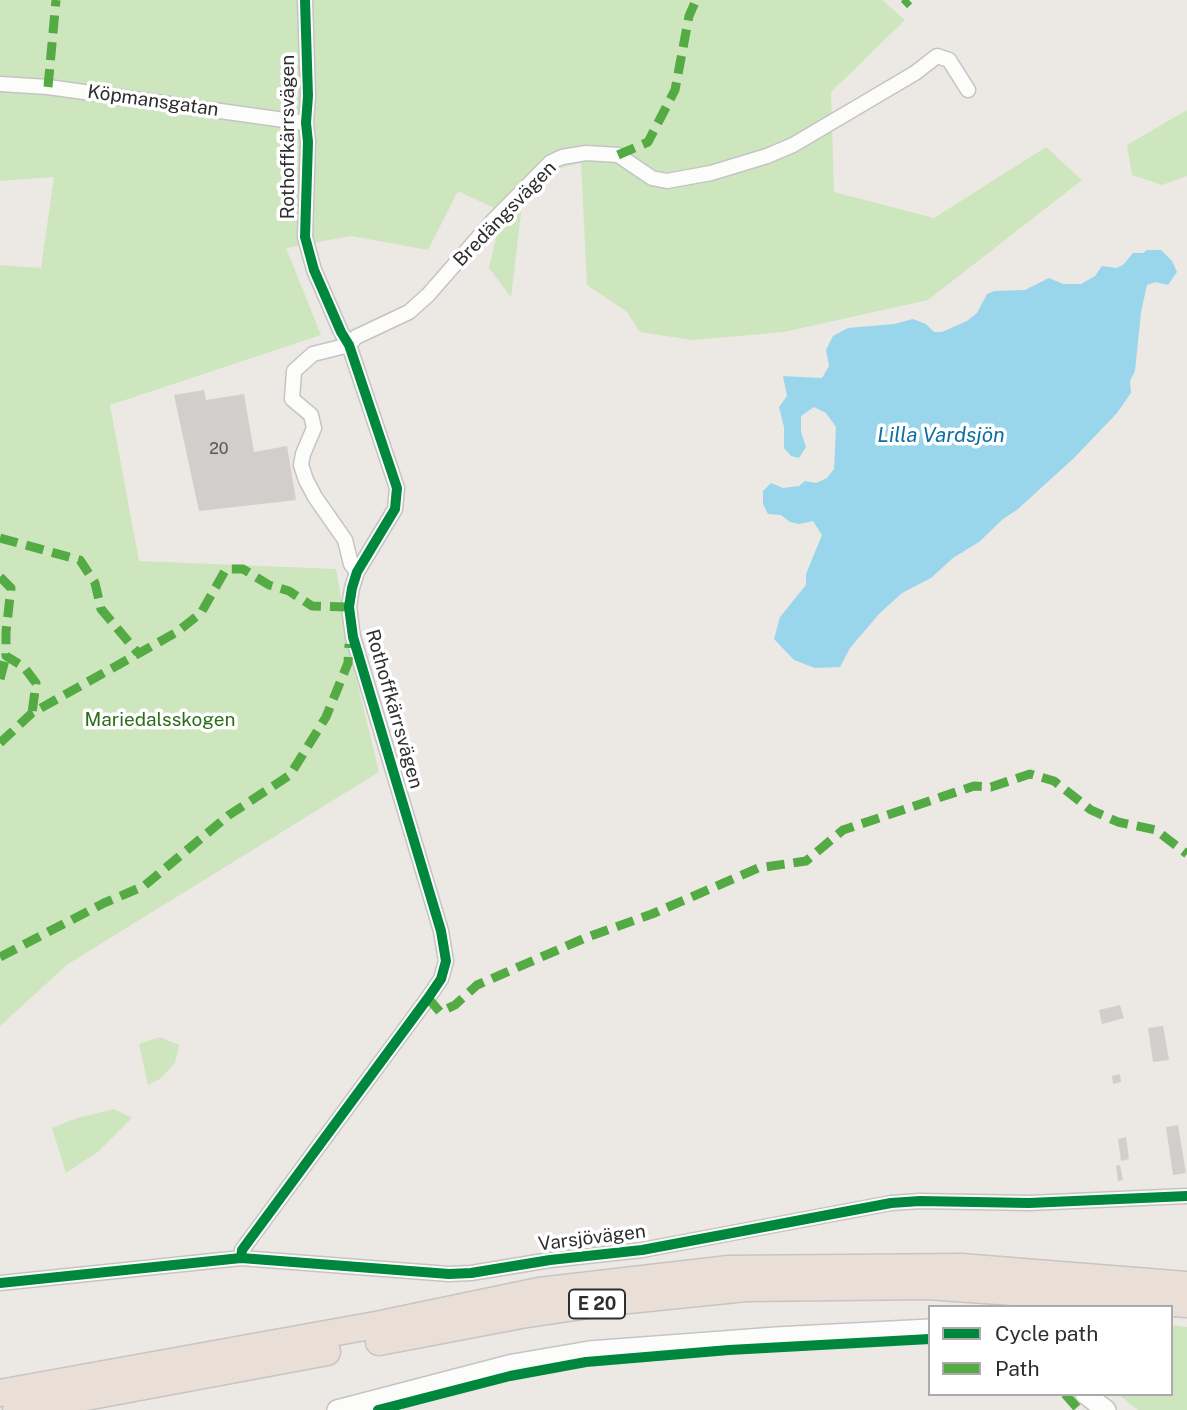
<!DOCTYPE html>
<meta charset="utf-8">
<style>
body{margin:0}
#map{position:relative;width:1187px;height:1410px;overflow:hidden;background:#ece8e4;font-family:"Public Sans",sans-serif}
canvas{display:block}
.legend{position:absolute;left:928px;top:1305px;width:245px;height:91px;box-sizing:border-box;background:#fff;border:2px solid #ababab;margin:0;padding:9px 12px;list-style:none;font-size:21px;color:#2e2e2e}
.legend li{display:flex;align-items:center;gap:14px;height:35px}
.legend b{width:35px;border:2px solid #ababab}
</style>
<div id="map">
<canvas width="1187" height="1410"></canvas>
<ul class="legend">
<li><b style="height:9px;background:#00873e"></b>Cycle path</li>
<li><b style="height:9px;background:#54ab44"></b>Path</li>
</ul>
</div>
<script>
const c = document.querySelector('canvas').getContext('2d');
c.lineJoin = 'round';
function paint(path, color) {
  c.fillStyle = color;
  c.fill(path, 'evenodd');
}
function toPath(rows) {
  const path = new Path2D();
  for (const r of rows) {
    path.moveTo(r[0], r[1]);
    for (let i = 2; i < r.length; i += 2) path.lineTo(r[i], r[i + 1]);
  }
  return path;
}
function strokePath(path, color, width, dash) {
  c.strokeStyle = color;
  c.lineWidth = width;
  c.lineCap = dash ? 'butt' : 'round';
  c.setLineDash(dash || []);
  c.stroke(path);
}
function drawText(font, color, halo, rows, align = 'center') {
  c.font = font + ' "Public Sans",sans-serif';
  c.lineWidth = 7;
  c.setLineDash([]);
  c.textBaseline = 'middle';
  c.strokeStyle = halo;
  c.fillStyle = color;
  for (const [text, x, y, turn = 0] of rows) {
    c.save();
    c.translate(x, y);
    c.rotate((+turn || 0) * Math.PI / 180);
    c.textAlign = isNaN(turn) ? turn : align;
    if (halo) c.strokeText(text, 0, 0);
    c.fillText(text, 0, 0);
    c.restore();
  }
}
const green = toPath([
 [0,0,882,0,905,20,831,92,834,192,934,218,1046,147,1082,180,928,300,784,332,692,340,640,332,627,312,587,285,581,163,552,170,522,205,511,297,489,268,502,212,458,191,428,250,351,236,286,248,321,335,110,405,139,561,336,569,353,665,379,772,68,964,0,1026,0,265,41,268,54,177,0,181],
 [1187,110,1187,176,1162,185,1132,175,1127,145],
 [160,1037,179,1045,175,1063,160,1079,148,1085,139,1044],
 [114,1109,132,1118,99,1151,66,1173,52,1128,77,1118],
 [1171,1325,1187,1327,1187,1410,1138,1410,1118,1394,1171,1394]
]);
const water = toPath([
 [1147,250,1161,250,1172,261,1177,272,1168,285,1155,282,1147,285,1141,312,1135,371,1130,381,1131,393,1117,413,1074,458,1018,509,1003,519,979,542,953,558,931,578,902,593,879,614,850,648,840,667,815,668,794,660,774,639,780,617,806,585,806,574,822,535,813,521,799,524,790,522,781,515,768,514,763,504,763,491,771,483,783,488,799,486,805,481,816,483,827,478,834,469,836,427,826,413,814,407,801,416,801,432,806,447,799,458,791,456,784,448,784,427,779,407,787,396,783,376,822,378,829,366,826,350,833,336,848,328,894,324,913,319,926,324,934,332,942,332,967,321,977,313,987,294,994,291,1025,290,1049,278,1063,284,1081,284,1095,276,1102,266,1116,268,1123,265,1133,253,1143,253]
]);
const building = toPath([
 [204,390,206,400,244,394,254,452,287,446,296,500,199,511,174,395],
 [1120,1005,1124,1018,1102,1024,1099,1010],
 [1163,1026,1169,1060,1153,1062,1148,1028],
 [1120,1074,1121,1082,1113,1084,1112,1076],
 [1178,1125,1186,1173,1173,1175,1166,1127],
 [1126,1137,1129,1159,1121,1161,1118,1139],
 [1120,1165,1123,1180,1118,1181,1116,1166]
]);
const street = toPath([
 [0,84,48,87,306,123],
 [357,572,351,564,345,540,315,497,306,480,301,465,303,454,314,428,311,415,292,399,294,371,313,354,349,345,356,337,409,312,428,295,490,224,551,162,562,157,586,153,618,155,652,178,667,181,711,173,767,156,793,145,915,73,937,56,949,60,968,90],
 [241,1258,242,1250,428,998,441,979,446,961,441,931,353,637,349,607,352,588,357,572,395,509,397,488,349,345,341,332,314,270,305,237,308,142,306,123,308,96,305,0],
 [0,1283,241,1258,449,1274,471,1273,550,1260,642,1250,891,1203,920,1201,1029,1203,1187,1196]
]);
const secondary = toPath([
 [1085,1394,1106,1410],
 [337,1410,513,1364,589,1351,776,1337,930,1329]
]);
const highway = toPath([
 [379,1342,521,1315,609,1302,746,1288,927,1286,1187,1304],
 [0,1393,381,1324,539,1291,729,1269,961,1267,1187,1285],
 [16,1410,327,1352]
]);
const quiet = toPath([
 [904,5,909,0],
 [48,87,56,0],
 [618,155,648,142,675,90,689,16,696,0],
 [0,538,80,560,95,583,101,609,138,653],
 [0,577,11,588,6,632,6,656,24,667,36,683,32,713],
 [0,679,6,656],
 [0,743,32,713,177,632,201,613,226,569,243,569,269,585,289,591,312,606,349,607,349,613],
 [0,957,104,903,144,886,229,815,290,775,326,717,348,663,349,644],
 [428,998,440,1012,455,1005,477,985,585,938,652,914,758,868,806,861,843,830,974,786,991,787,1030,774,1054,781,1091,810,1118,822,1156,830,1187,854],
 [1065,1394,1079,1410]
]);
const cycleway = toPath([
 [241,1258,242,1250,428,998,441,979,446,961,441,931,353,637,349,607,352,588,357,572,395,509,397,488,349,345,341,332,314,270,305,237,308,142,306,123,308,96,305,0],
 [0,1283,241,1258,449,1274,471,1273,550,1260,642,1250,891,1203,920,1201,1029,1203,1187,1196],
 [378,1410,510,1376,586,1362,729,1350,930,1339]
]);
const numberNames = [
 ["20",219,449]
];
const shields = [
 [597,1304,56]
];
const shieldNames = [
 ["E 20",597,1304]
];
const streetNames = [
 ["Köpmansgatan",153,101,8],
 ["Rothoffkärrsvägen",288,137,-90],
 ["Bredängsvägen",505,214,-46],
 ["Rothoffkärrsvägen",394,709,74],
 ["Varsjövägen",592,1238,-7]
];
const parkNames = [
 ["Mariedalsskogen",160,720]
];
const waterNames = [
 ["Lilla Vardsjön",941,436]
];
paint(green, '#cee6be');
paint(water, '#99d6ec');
paint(building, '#d1cecb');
strokePath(street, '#c5c4c5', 17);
strokePath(secondary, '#c5c4c5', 22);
strokePath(highway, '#c6c5c4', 29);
strokePath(street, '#fcfcfb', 14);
strokePath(secondary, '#fcfcfb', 19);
strokePath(highway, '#eadfd6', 26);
strokePath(quiet, '#54ab44', 9, [18, 9]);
strokePath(cycleway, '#00873e', 10);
drawText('16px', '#585857', null, numberNames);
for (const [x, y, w] of shields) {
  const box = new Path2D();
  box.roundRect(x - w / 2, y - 14.5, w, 29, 5);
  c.fillStyle = '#fff';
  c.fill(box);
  strokePath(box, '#2e2e2e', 2);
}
drawText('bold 18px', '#2e2e2e', null, shieldNames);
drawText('19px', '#2e2e2e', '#fff', streetNames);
drawText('19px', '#2c6e1b', '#fff', parkNames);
drawText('italic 21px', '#0d6fa3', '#fff', waterNames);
</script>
